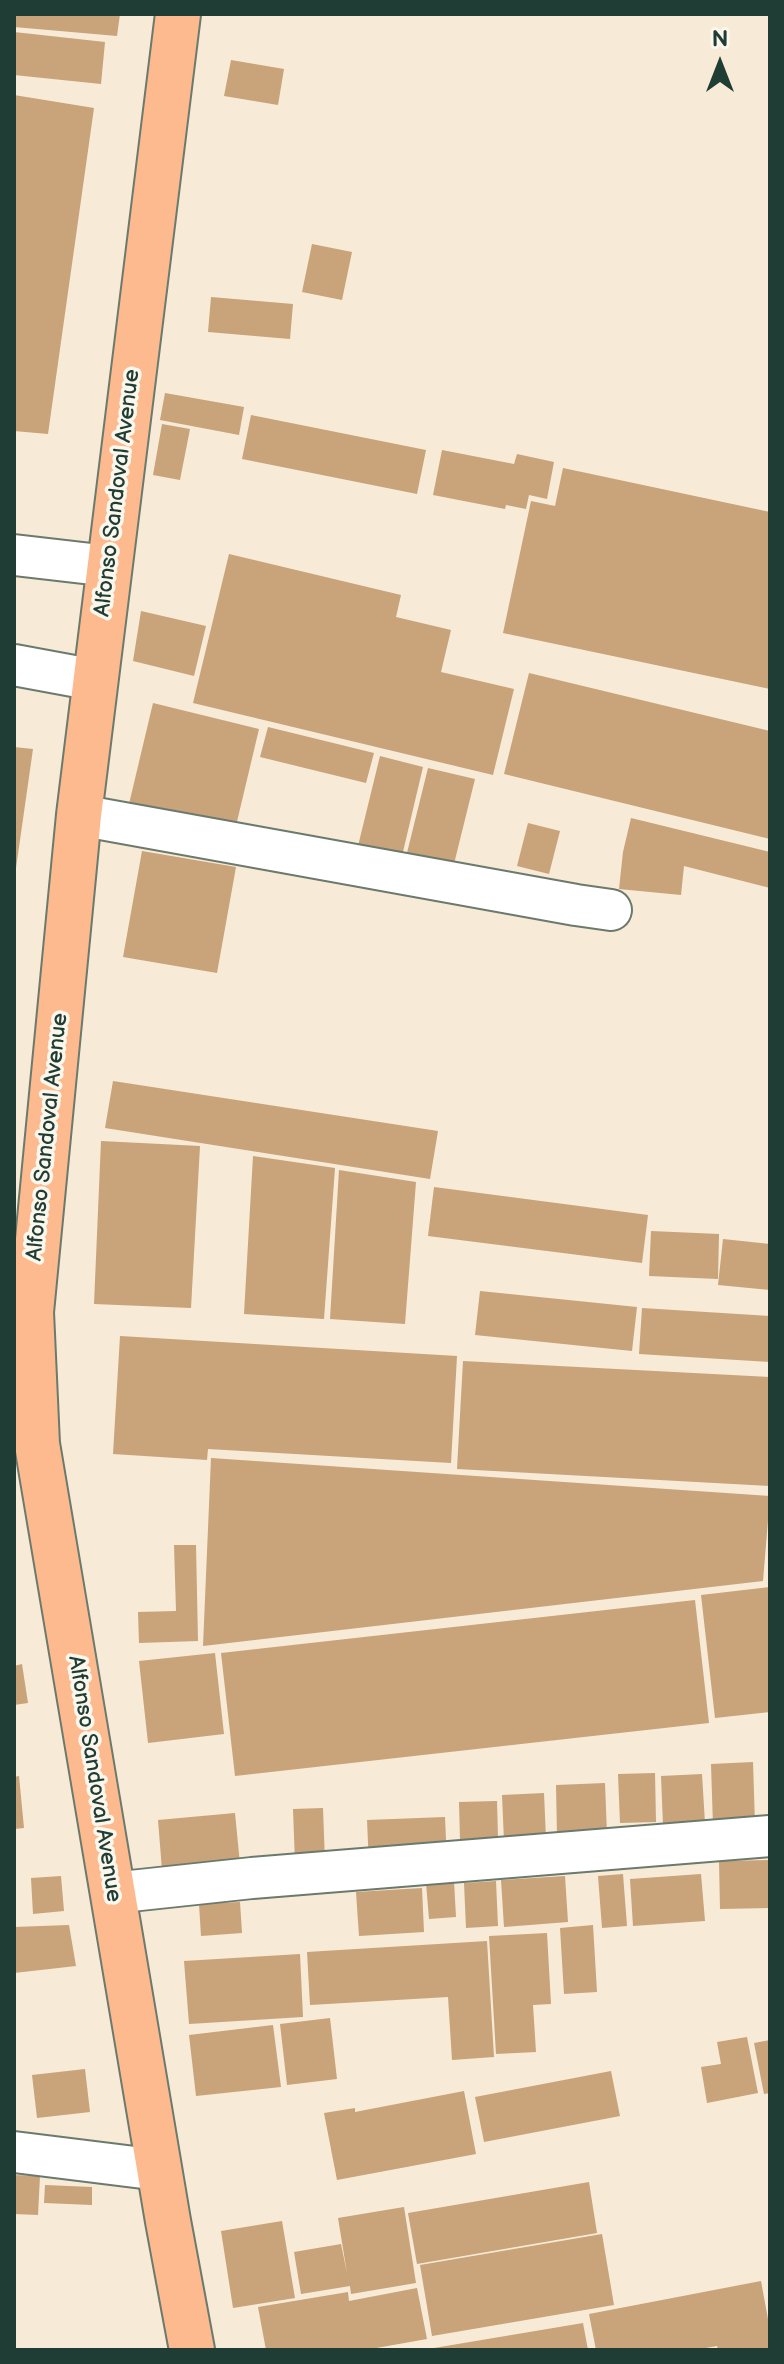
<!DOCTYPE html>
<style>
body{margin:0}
#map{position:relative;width:784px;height:2364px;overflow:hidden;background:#f7ead6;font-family:"Balsamiq Sans",sans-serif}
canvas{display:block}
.frame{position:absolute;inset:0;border:16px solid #1f3d34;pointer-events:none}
.north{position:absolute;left:680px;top:24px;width:80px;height:80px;-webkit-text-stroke:6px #fbf7ec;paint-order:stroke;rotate:0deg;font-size:22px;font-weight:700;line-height:32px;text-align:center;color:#1f3d34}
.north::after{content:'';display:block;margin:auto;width:28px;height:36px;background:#1f3d34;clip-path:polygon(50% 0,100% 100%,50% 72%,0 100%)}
</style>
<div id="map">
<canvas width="784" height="2364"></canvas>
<div class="frame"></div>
<div class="north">N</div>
</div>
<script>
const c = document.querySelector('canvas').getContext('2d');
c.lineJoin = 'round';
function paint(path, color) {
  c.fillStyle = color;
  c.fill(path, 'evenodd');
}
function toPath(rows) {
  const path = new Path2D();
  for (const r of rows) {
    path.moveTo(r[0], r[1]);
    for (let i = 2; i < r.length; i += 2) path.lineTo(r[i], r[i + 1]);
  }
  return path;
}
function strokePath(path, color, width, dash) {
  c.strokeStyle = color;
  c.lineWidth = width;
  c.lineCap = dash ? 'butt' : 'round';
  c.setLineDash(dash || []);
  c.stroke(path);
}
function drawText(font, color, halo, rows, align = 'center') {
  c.font = font + ' "Balsamiq Sans",sans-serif';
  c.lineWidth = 7;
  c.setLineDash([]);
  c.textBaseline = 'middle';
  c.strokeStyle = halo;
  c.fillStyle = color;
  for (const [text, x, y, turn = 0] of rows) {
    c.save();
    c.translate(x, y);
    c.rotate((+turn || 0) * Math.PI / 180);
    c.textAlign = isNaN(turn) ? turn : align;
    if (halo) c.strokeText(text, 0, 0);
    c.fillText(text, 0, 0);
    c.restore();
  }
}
const building = toPath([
 [14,14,120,14,117,36,14,27],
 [14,32,105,42,101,84,14,75],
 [231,60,284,69,278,105,224,96],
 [14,95,94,108,48,434,14,431],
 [312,244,352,252,342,300,302,292],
 [211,297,293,304,290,339,208,332],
 [165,393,244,407,239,435,160,420],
 [251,415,426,450,417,494,242,459],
 [162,424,190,429,180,480,153,475],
 [442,450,514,464,517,454,554,462,547,499,529,495,526,509,506,505,505,509,433,495],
 [563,468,770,512,770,689,503,633,531,501,555,506],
 [229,554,401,595,396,617,451,630,441,672,514,689,493,775,193,703],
 [141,611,206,626,194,676,133,661],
 [529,673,770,731,770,839,504,774],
 [153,703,259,729,235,830,129,804],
 [268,727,374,753,366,783,260,757],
 [14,747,33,749,16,868,14,867],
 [380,756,423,767,402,856,358,846],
 [428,768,475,779,452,872,405,861],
 [631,818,770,852,770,888,684,866,681,895,619,889,623,852],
 [528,823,560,831,549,874,517,866],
 [142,851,236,867,217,973,123,957],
 [113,1081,438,1131,430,1179,105,1128],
 [101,1141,200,1146,191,1308,94,1304],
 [253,1156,335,1168,324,1319,244,1314],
 [339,1170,416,1182,405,1324,330,1319],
 [434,1187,648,1215,642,1263,428,1236],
 [651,1231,719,1234,718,1279,649,1276],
 [723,1239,770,1244,770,1290,718,1285],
 [480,1291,637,1307,632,1351,475,1335],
 [642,1308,770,1316,770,1362,639,1354],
 [120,1336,457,1356,451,1463,208,1449,207,1460,113,1454],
 [463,1361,770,1377,770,1486,457,1469],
 [211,1458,770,1496,763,1581,203,1646],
 [174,1545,196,1545,198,1641,139,1643,138,1612,176,1611],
 [770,1587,770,1712,715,1718,701,1595],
 [695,1600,709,1723,235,1776,221,1653],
 [215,1653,224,1734,148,1743,139,1661],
 [22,1664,28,1703,14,1705,14,1666],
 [753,1762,755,1824,713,1826,711,1764],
 [655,1773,656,1822,620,1823,618,1774],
 [702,1774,705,1823,663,1825,661,1776],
 [19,1776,24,1828,14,1829,14,1777],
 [605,1783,607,1834,557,1836,556,1785],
 [544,1793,546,1839,504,1841,502,1795],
 [497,1801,498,1838,460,1840,459,1802],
 [323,1808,325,1862,295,1863,293,1809],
 [235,1813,240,1864,162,1870,158,1820],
 [445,1817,447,1862,369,1865,367,1820],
 [770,1860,770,1908,720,1909,719,1861],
 [623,1874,627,1926,602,1928,598,1876],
 [701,1874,705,1921,633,1926,630,1879],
 [61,1876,64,1911,33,1914,31,1878],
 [565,1876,568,1922,504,1927,501,1880],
 [454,1881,456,1917,429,1919,426,1883],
 [496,1881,498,1926,466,1928,464,1883],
 [422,1888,424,1932,359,1936,356,1892],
 [240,1902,242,1933,201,1936,199,1904],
 [69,1925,76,1966,14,1973,14,1927],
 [593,1925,597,1992,564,1994,560,1928],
 [547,1933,551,2004,533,2005,536,2052,496,2054,489,1936],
 [487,1941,494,2057,452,2060,448,1997,310,2005,307,1952],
 [300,1954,303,2017,189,2024,184,1961],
 [330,2018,337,2079,287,2085,280,2024],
 [273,2025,281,2087,196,2096,189,2035],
 [747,2037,758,2093,707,2103,701,2067,721,2064,717,2042],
 [770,2040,770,2093,764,2094,754,2043],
 [85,2069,90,2112,37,2118,32,2075],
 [611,2071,620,2116,484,2142,475,2097],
 [464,2091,476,2154,337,2180,324,2113,355,2108,355,2112],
 [14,2175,40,2176,38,2215,14,2214],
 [589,2182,597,2233,417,2264,408,2213],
 [45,2185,92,2187,92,2205,44,2203],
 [404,2207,416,2283,351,2294,350,2286,301,2294,294,2252,341,2244,347,2273,338,2218],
 [282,2221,295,2298,233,2308,221,2231],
 [602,2234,614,2305,432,2336,420,2265],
 [761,2281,770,2330,770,2350,718,2350,717,2346,695,2350,596,2350,589,2314],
 [417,2288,427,2339,365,2350,266,2350,258,2307,348,2292,349,2301],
 [583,2323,588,2350,434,2350,434,2348]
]);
const minor = toPath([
 [14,555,109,566],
 [14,665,95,680],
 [79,815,576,905,611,910],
 [112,1893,252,1878,770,1836],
 [14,2152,159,2170]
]);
const major = toPath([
 [178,14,79,815,31,1312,37,1444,168,2221,192,2350]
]);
const streetNames = [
 ["Alfonso Sandoval Avenue",118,493,-83],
 ["Alfonso Sandoval Avenue",48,1137,-84],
 ["Alfonso Sandoval Avenue",94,1779,81]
];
paint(building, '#c9a379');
strokePath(minor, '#6b7a6d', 44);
strokePath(major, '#6b7a6d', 48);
strokePath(minor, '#fff', 40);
strokePath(major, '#fcba8e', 44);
drawText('22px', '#1f3d34', '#fbf7ec', streetNames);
</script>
